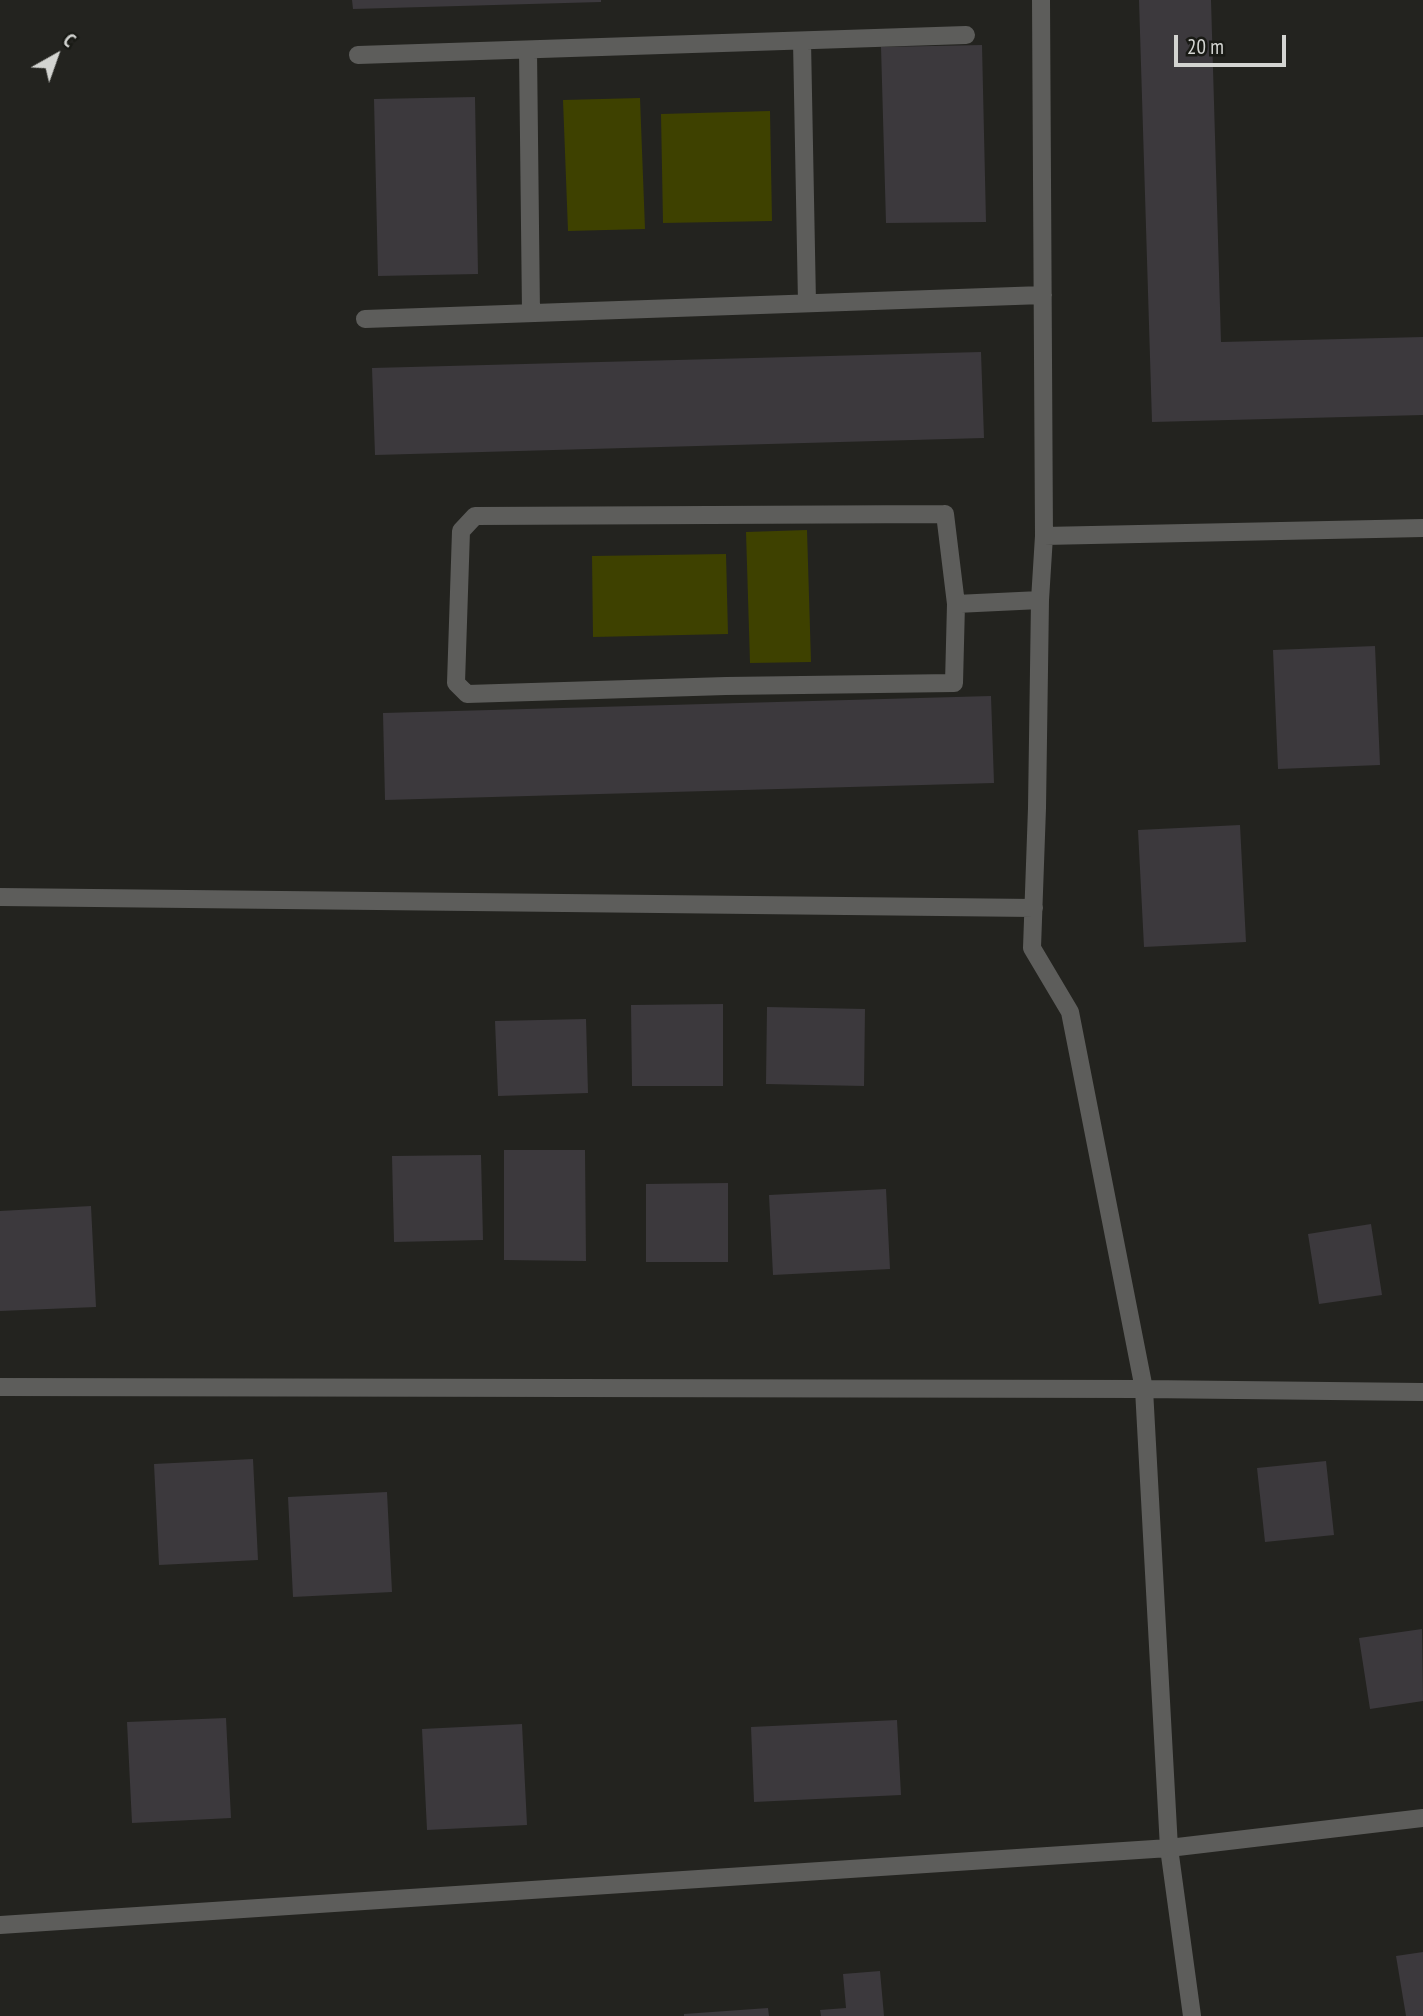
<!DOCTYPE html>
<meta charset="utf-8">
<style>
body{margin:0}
#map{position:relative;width:1423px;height:2016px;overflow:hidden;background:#23231f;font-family:"PT Sans Narrow",sans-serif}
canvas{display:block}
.north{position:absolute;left:21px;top:21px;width:70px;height:70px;-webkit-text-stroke:5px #191a15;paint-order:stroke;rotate:40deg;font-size:19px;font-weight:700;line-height:28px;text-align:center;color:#d3d4d1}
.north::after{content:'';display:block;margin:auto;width:24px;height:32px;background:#d3d4d1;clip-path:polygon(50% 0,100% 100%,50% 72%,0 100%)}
.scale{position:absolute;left:1174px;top:35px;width:112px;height:32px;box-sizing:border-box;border:4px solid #d3d4d1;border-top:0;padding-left:9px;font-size:21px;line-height:24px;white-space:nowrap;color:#d3d4d1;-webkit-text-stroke:5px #191a15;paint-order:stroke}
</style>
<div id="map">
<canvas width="1423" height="2016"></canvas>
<div class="north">С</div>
<div class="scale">20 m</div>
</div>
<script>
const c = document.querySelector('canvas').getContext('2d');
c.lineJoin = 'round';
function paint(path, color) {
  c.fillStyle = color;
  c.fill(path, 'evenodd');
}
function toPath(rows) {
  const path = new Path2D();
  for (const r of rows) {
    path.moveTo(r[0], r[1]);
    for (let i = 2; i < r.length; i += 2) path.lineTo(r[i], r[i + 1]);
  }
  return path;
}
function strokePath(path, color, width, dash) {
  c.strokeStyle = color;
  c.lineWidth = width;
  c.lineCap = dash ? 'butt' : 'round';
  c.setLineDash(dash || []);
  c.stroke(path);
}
const green = toPath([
 [640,98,645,229,568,231,563,100],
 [770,111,772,221,663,223,661,114],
 [807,530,811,662,750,663,746,532],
 [726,554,728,634,593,637,592,556]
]);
const building = toPath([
 [352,0,601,0,601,2,353,9],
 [1139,0,1211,0,1221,342,1423,337,1423,415,1152,422],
 [982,45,986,222,886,223,881,47],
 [475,97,478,274,378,276,374,99],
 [981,352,984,438,375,455,372,368],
 [1375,646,1380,765,1278,769,1273,650],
 [991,696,994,783,385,800,383,713],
 [1240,825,1246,942,1144,947,1138,830],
 [723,1004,723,1086,632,1086,631,1005],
 [767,1007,865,1009,864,1086,766,1084],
 [586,1019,588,1093,498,1096,495,1021],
 [504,1150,585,1150,586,1261,504,1260],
 [481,1155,483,1240,394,1242,392,1156],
 [728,1183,728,1262,646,1262,646,1184],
 [886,1189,890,1269,773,1275,769,1195],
 [91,1206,96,1307,0,1311,0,1211],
 [1371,1224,1382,1295,1319,1304,1308,1234],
 [253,1459,258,1560,159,1565,154,1464],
 [1326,1461,1334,1535,1265,1542,1257,1468],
 [387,1492,392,1592,293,1597,288,1497],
 [1422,1629,1423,1701,1370,1709,1359,1638],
 [226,1718,231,1818,132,1823,127,1722],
 [897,1720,901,1795,754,1802,751,1727],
 [522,1724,527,1825,427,1830,422,1729],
 [1423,1952,1423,2016,1406,2016,1396,1956],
 [880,1971,884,2016,821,2016,820,2010,846,2008,843,1974],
 [768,2008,769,2016,684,2016,684,2014]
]);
const minor = toPath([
 [1041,0,1044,536,1040,600,1037,808,1032,948,1070,1012,1144,1389,1169,1848,1192,2016],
 [802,41,807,303],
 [528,50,531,313],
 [358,55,966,35],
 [365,319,1043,295],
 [945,514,956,604,954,683,726,686,467,694,456,683,461,531,475,516,945,514],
 [1044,536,1423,528],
 [956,604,1040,600],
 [0,897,1034,908],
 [0,1387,1144,1389,1423,1392],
 [0,1925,1169,1848,1423,1818]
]);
paint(green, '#3e4100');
paint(building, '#3c393d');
strokePath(minor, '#5d5d5b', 18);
</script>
